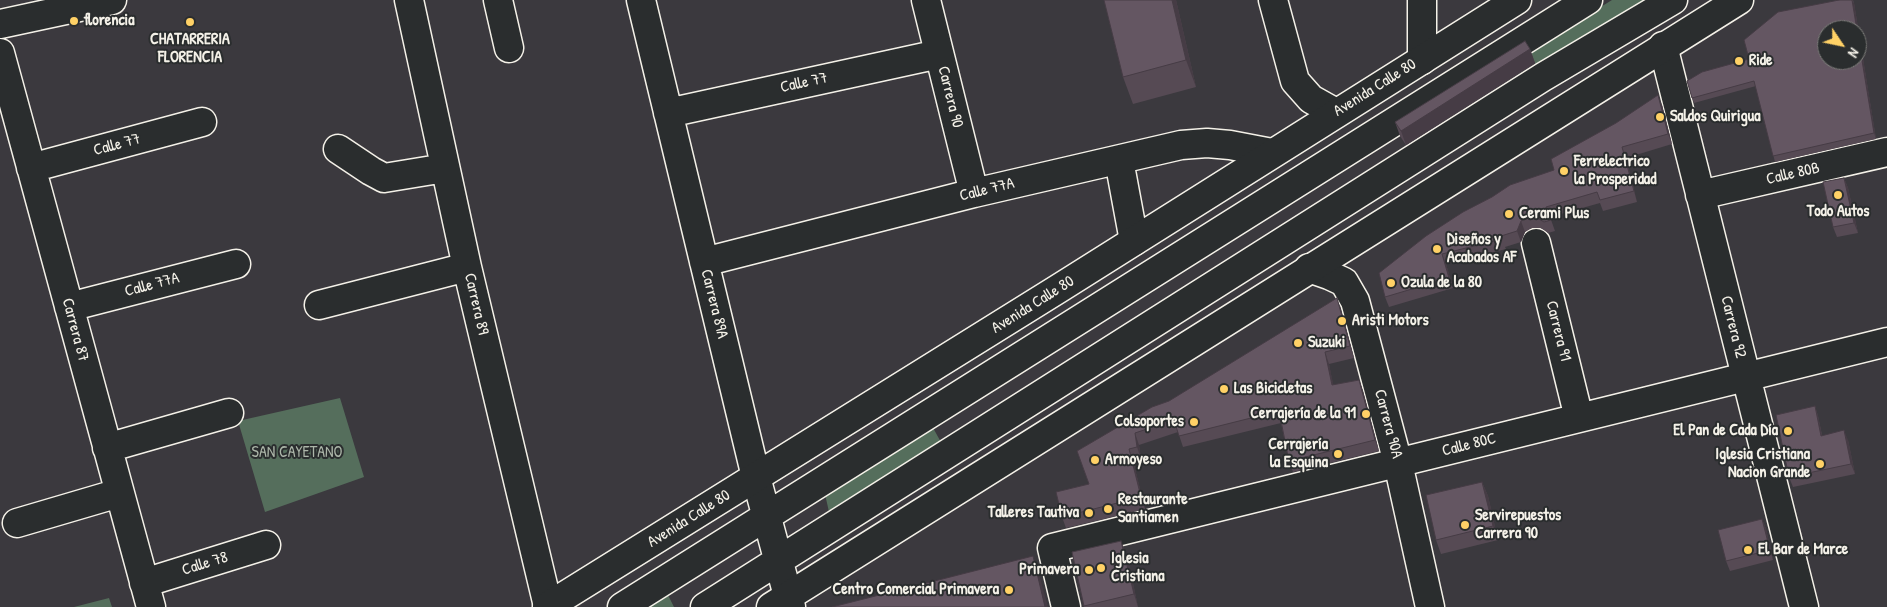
<!DOCTYPE html>
<meta charset="utf-8">
<style>
body{margin:0}
#map{position:relative;width:1887px;height:607px;overflow:hidden;background:#3b393e;font-family:"Patrick Hand",sans-serif}
canvas{display:block}
.north{position:absolute;left:1817px;top:20px;width:50px;height:50px;box-sizing:border-box;background:#2a2d2e;border:1px solid #7b7b78;border-radius:50%;rotate:124deg;font-size:14px;font-weight:700;line-height:20px;text-align:center;color:#f4f1e8}
.north::after{content:'';display:block;margin:auto;width:18px;height:22px;background:#ffd166;clip-path:polygon(50% 0,100% 100%,50% 72%,0 100%)}
</style>
<div id="map">
<canvas width="1887" height="607"></canvas>
<div class="north">N</div>
</div>
<script>
const c = document.querySelector('canvas').getContext('2d');
c.lineJoin = 'round';
function paint(path, color) {
  c.fillStyle = color;
  c.fill(path, 'evenodd');
}
function toPath(rows) {
  const path = new Path2D();
  for (const r of rows) {
    path.moveTo(r[0], r[1]);
    for (let i = 2; i < r.length; i += 2) path.lineTo(r[i], r[i + 1]);
  }
  return path;
}
function strokePath(path, color, width, dash) {
  c.strokeStyle = color;
  c.lineWidth = width;
  c.lineCap = dash ? 'butt' : 'round';
  c.setLineDash(dash || []);
  c.stroke(path);
}
function drawText(font, color, halo, rows, align = 'center') {
  c.font = font + ' "Patrick Hand",sans-serif';
  c.lineWidth = 4;
  c.setLineDash([]);
  c.textBaseline = 'middle';
  c.strokeStyle = halo;
  c.fillStyle = color;
  for (const [text, x, y, turn = 0] of rows) {
    c.save();
    c.translate(x, y);
    c.rotate((+turn || 0) * Math.PI / 180);
    c.textAlign = isNaN(turn) ? turn : align;
    if (halo) c.strokeText(text, 0, 0);
    c.fillText(text, 0, 0);
    c.restore();
  }
}
const green = toPath([
 [1612,0,1644,0,1537,66,1528,52],
 [340,398,364,477,265,512,238,421],
 [932,426,942,444,829,512,825,494],
 [667,593,674,607,646,607],
 [109,598,112,607,74,607]
]);
const minor = toPath([
 [409,0,467,267,548,606],
 [498,0,509,48],
 [641,0,756,477,791,607],
 [926,0,974,193],
 [1273,0,1295,81,1311,99,1336,113],
 [0,24,112,0],
 [1663,46,1804,607],
 [0,53,151,607],
 [1422,60,1422,0],
 [668,113,939,54],
 [338,149,371,171,384,178,445,168],
 [1119,160,1134,241],
 [31,168,202,122],
 [1700,195,1887,152],
 [1536,243,1579,418],
 [704,262,974,193,1181,145,1207,143,1230,145,1272,153],
 [1309,268,1329,275,1344,282,1355,301,1398,463,1430,607],
 [319,305,467,267],
 [69,307,236,264],
 [107,448,229,413],
 [17,523,119,493],
 [144,583,266,545],
 [622,607,1588,0],
 [705,607,1543,77,1673,0],
 [1066,607,1052,548,1887,342]
]);
const highway = toPath([
 [547,607,1058,289,1517,0],
 [771,607,1739,0]
]);
const wall = toPath([
 [1104,0,1176,0,1196,87,1133,104,1123,77],
 [1839,0,1853,0,1854,3,1876,139,1775,162,1756,86,1694,103,1692,98],
 [1530,49,1535,63,1406,145,1400,136,1395,122],
 [1662,105,1672,144,1626,158,1637,202,1603,211,1600,203,1550,217,1555,231,1548,233,1541,228,1532,228,1525,232,1521,242,1505,247,1506,249,1446,264,1453,288,1389,307,1385,297,1554,170],
 [1844,178,1848,188,1858,233,1837,237,1833,227],
 [1341,310,1354,358,1329,364,1333,385,1359,380,1363,391,1379,451,1293,472,1289,461,1281,423,1183,447,1178,432,1139,445,1141,459,1133,461,1145,509,1066,528,1062,517,1089,484,1077,451],
 [1815,406,1818,416,1822,435,1848,440,1855,474,1793,487,1789,477],
 [1482,482,1488,496,1498,540,1441,554,1436,540],
 [1762,519,1766,529,1773,560,1730,571,1726,561],
 [1072,552,1127,555,1138,607,1084,607]
]);
const shadedWall = toPath([
 [1172,0,1176,0,1196,87,1186,60],
 [1852,0,1854,3,1876,139,1874,133],
 [1530,49,1535,63,1406,145,1401,131],
 [1658,95,1662,105,1672,144,1668,134],
 [1622,147,1626,158,1637,202],
 [1844,178,1848,188,1858,233,1854,223],
 [1521,221,1525,232,1521,242,1517,231],
 [1442,254,1446,264,1453,288,1449,278],
 [1337,298,1341,310,1354,358,1350,346],
 [1325,352,1329,364,1336,397,1332,385],
 [1359,380,1363,391,1379,451,1375,440],
 [1815,406,1818,416,1824,446,1821,436],
 [1844,430,1848,440,1855,474,1851,464],
 [1135,433,1139,445,1141,459,1137,447],
 [1129,449,1133,461,1145,509,1141,497],
 [1482,482,1488,496,1498,540,1493,526],
 [1762,519,1766,529,1773,560,1770,550],
 [1121,541,1127,555,1138,607,1134,594],
 [1033,556,1039,574,1048,607,1045,607]
]);
const building = toPath([
 [1104,0,1172,0,1186,60,1123,77,1104,0],
 [1839,0,1852,0,1874,133,1773,156,1754,81,1692,98,1687,81,1702,72,1749,59,1744,40,1778,12,1839,0],
 [1827,30,1857,30,1857,60,1827,60,1827,30],
 [1525,41,1530,49,1401,131,1395,122,1525,41],
 [1658,95,1668,134,1622,147,1634,191,1600,200,1597,192,1546,207,1551,220,1544,222,1537,218,1528,217,1521,221,1517,231,1501,236,1502,239,1442,254,1449,278,1385,297,1379,273,1426,236,1463,212,1492,197,1510,185,1554,170,1551,159,1616,123,1658,95],
 [1844,178,1854,223,1833,227,1823,182,1844,178],
 [1337,298,1350,346,1325,352,1332,385,1359,380,1375,440,1289,461,1279,411,1179,436,1174,420,1135,433,1137,447,1129,449,1141,497,1062,517,1056,492,1089,484,1077,451,1152,407,1169,401,1337,298],
 [1815,406,1821,436,1844,430,1851,464,1789,477,1776,415,1815,406],
 [1482,482,1493,526,1436,540,1426,495,1482,482],
 [1762,519,1770,550,1726,561,1718,530,1762,519],
 [1121,541,1134,594,1084,606,1072,552,1121,541],
 [1033,556,1045,607,832,607,1033,556]
]);
const markers = [
 [74,21,5,"#ffd166"],
 [190,22,5,"#ffd166"],
 [1739,61,5,"#ffd166"],
 [1660,117,5,"#ffd166"],
 [1564,171,5,"#ffd166"],
 [1838,195,5,"#ffd166"],
 [1509,214,5,"#ffd166"],
 [1437,249,5,"#ffd166"],
 [1391,283,5,"#ffd166"],
 [1342,321,5,"#ffd166"],
 [1298,343,5,"#ffd166"],
 [1224,389,5,"#ffd166"],
 [1366,414,5,"#ffd166"],
 [1194,422,5,"#ffd166"],
 [1788,431,5,"#ffd166"],
 [1338,454,5,"#ffd166"],
 [1095,460,5,"#ffd166"],
 [1820,464,5,"#ffd166"],
 [1108,509,5,"#ffd166"],
 [1089,513,5,"#ffd166"],
 [1465,525,5,"#ffd166"],
 [1748,550,5,"#ffd166"],
 [1101,568,5,"#ffd166"],
 [1089,570,5,"#ffd166"],
 [1009,590,5,"#ffd166"]
];
const poiNames = [
 ["florencia",84,21],
 ["CHATARRERIA",190,40,"center"],
 ["FLORENCIA",190,58,"center"],
 ["Ride",1749,61],
 ["Saldos Quirigua",1670,117],
 ["Ferrelectrico",1574,162],
 ["la Prosperidad",1574,180],
 ["Todo Autos",1838,212,"center"],
 ["Cerami Plus",1519,214],
 ["Diseños y",1447,240],
 ["Acabados AF",1447,258],
 ["Ozula de la 80",1401,283],
 ["Aristi Motors",1352,321],
 ["Suzuki",1308,343],
 ["Las Bicicletas",1234,389],
 ["Cerrajería de la 91",1356,414,"right"],
 ["Colsoportes",1184,422,"right"],
 ["El Pan de Cada Día",1778,431,"right"],
 ["Cerrajería",1328,445,"right"],
 ["la Esquina",1328,463,"right"],
 ["Iglesia Cristiana",1810,455,"right"],
 ["Nacion Grande",1810,473,"right"],
 ["Armoyeso",1105,460],
 ["Restaurante",1118,500],
 ["Santiamen",1118,518],
 ["Talleres Tautiva",1079,513,"right"],
 ["Servirepuestos",1475,516],
 ["Carrera 90",1475,534],
 ["El Bar de Marce",1758,550],
 ["Iglesia",1111,559],
 ["Cristiana",1111,577],
 ["Primavera",1079,570,"right"],
 ["Centro Comercial Primavera",999,590,"right"]
];
const streetNames = [
 ["Calle 77",804,83,-12],
 ["Avenida Calle 80",1375,88,-32],
 ["Carrera 90",950,97,76],
 ["Calle 77",117,145,-15],
 ["Calle 80B",1793,174,-13],
 ["Calle 77A",987,190,-14],
 ["Calle 77A",152,285,-15],
 ["Carrera 89",476,304,77],
 ["Carrera 89A",714,304,76],
 ["Avenida Calle 80",1033,305,-32],
 ["Carrera 92",1733,327,76],
 ["Carrera 87",75,330,75],
 ["Carrera 91",1558,331,76],
 ["Carrera 90A",1388,424,75],
 ["Calle 80C",1469,445,-14],
 ["Avenida Calle 80",689,519,-32],
 ["Calle 78",205,564,-17]
];
const parkNames = [
 ["SAN CAYETANO",297,453]
];
paint(green, '#556e5c');
strokePath(minor, '#f4f1e8', 31);
strokePath(highway, '#f4f1e8', 31);
strokePath(minor, '#2a2d2e', 28);
strokePath(highway, '#2a2d2e', 28);
paint(wall, '#564a54');
paint(shadedWall, '#463c45');
paint(building, '#645662');
strokePath(building, '#463c45', 1);
for (const [x, y, r, color] of markers) {
  const dot = new Path2D();
  dot.arc(x, y, r, 0, 2 * Math.PI);
  c.fillStyle = color;
  c.fill(dot);
  strokePath(dot, '#2a2d2e', 2);
}
drawText('bold 16px', '#f4f1e8', '#2a2d2e', poiNames, 'left');
drawText('16px', '#f4f1e8', '#2a2d2e', streetNames);
drawText('16px', '#acb6a9', '#2a2d2e', parkNames);
</script>
